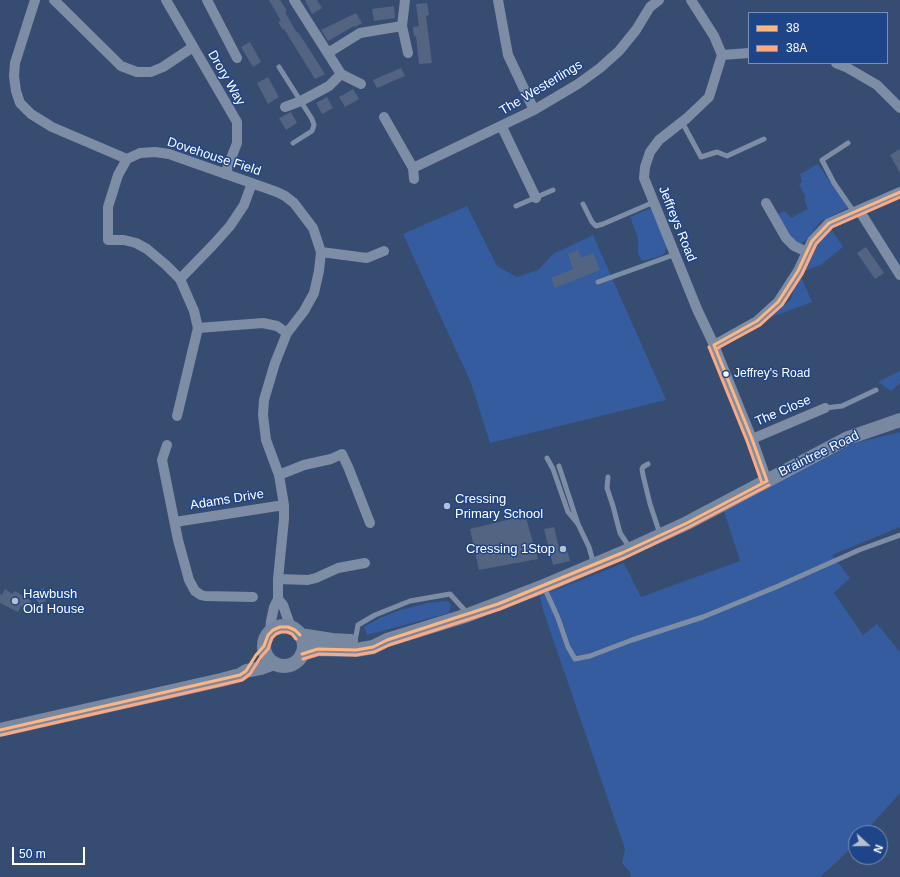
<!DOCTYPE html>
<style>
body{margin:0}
#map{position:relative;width:900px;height:877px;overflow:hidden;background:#374c71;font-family:Helvetica,sans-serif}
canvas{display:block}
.legend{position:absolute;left:748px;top:12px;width:140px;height:52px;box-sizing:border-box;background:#1f4589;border:1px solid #798fb8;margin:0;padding:5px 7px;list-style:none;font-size:12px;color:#fff}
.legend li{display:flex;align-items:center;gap:8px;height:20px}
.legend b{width:20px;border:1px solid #798fb8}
.north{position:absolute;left:848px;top:825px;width:40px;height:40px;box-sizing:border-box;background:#1f4589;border:1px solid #798fb8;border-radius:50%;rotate:111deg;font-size:11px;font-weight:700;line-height:16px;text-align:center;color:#fff}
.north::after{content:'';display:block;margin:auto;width:14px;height:18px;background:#b9c0cd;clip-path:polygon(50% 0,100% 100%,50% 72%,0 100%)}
.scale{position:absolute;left:12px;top:847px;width:73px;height:18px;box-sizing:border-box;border:2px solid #fff;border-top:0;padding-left:5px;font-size:12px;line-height:14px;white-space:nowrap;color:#fff;-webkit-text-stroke:3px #1f4589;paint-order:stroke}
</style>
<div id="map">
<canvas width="900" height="877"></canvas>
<ul class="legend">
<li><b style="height:5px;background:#ffb580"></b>38</li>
<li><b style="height:5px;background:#ffa980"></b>38A</li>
</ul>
<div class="north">N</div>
<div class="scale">50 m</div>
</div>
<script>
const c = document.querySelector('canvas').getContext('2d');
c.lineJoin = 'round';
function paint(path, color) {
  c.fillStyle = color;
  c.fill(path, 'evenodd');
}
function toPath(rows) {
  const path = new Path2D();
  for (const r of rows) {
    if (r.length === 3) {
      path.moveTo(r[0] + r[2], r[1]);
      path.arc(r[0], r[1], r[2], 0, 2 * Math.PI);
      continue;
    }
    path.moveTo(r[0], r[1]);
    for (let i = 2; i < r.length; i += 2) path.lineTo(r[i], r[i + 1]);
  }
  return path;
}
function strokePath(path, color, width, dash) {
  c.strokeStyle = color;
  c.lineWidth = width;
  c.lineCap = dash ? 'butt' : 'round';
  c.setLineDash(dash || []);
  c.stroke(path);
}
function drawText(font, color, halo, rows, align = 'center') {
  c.font = font + ' Helvetica,sans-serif';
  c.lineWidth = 3;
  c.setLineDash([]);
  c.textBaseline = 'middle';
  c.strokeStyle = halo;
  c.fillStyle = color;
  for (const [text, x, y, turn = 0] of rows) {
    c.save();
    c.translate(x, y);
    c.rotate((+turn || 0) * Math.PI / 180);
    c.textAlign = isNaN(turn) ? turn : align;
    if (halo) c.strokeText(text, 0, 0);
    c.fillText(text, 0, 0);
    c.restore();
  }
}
const green = toPath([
 [818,164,848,208,821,221,806,240,801,244,794,243,778,217,778,214,785,211,791,218,808,209,804,199,806,198,799,184,802,182,800,174],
 [467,206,497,266,517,277,538,270,553,254,593,235,666,400,490,443,471,383,403,234],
 [652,208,667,247,664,254,658,257,642,261,638,253,638,237,630,217],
 [831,229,843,247,822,264,805,271,819,242],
 [801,277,812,302,771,317,791,299,794,289],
 [900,371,900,383,891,391,878,382],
 [900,432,900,527,832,555,850,578,834,593,863,635,877,624,900,652,900,793,864,833,856,833,856,842,840,859,820,877,631,877,630,872,622,863,625,849,543,610,540,596,624,563,641,597,740,561,724,511,855,443],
 [447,601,451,605,449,613,367,635,364,627,380,618,400,610,428,603]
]);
const building = toPath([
 [269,0,280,0,287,11,285,12,297,33,298,32,325,74,315,79,284,29,283,30,278,22,281,21],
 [305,0,317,0,322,8,312,14],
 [427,3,429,15,426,16,432,63,419,64,416,36,414,37,413,27,419,26,416,4],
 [394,6,395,18,374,21,372,9],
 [356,13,362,23,355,27,354,26,328,41,321,30],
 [250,42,261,62,253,67,241,47],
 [401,68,405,76,377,88,373,80],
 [268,77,279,97,268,104,257,83],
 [353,89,359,99,345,107,339,97],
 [327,97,333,108,322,114,316,103],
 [291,112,297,123,286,130,279,118],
 [900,149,900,173,890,155],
 [866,247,884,273,875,279,857,253],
 [578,250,581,258,593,253,600,270,555,288,551,278,573,269,568,254],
 [524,511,538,559,479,570,470,529,511,519,510,515],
 [554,527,560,552,567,550,570,561,553,565,544,529],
 [43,588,50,597,40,605,33,595],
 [5,589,12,594,15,591,31,601,26,609,21,606,18,612,0,603,0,594,2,595]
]);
const service = toPath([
 [279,67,312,119,314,125,312,131,293,143],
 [682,122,701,157,717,152,727,156,764,139],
 [848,143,822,160,834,183,854,212],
 [583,204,592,222,596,226,603,224,654,202],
 [516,206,553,190],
 [598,282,676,254],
 [825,408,842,406,876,390],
 [547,458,553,469,568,512,578,524,589,547,594,565],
 [648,464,643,467,642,469,643,475,650,504,660,534],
 [559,466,578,524],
 [608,477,607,488,613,506,620,533,630,548],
 [544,587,558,618,568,647,575,659,590,656,632,640,703,617,776,587,859,550,900,535],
 [355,641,358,625,375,615,410,601,450,594,468,614]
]);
const minor = toPath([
 [35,0,15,63,14,76,16,91,20,103,31,114,52,127,127,159],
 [54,0,121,66,137,72,151,72,163,67,193,47],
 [166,0,237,122,237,143,225,174],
 [207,0,237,58],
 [294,0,341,74,361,84],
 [405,0,402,26,408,53],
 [498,0,508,55,534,110],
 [691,0,714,36,722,55,709,97,687,118,659,140,650,152,645,167,644,178,697,309,714,345,752,439,767,481],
 [328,53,360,33,402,26],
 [722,55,749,53],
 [836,63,846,67,877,85,900,108],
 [285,107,301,101,329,86,341,74],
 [384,117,413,168,414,179],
 [502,127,536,198],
 [413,168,534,110,578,84,600,68,619,51,636,30,650,7,659,0],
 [766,203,786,238,794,246,807,252],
 [859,210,900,275],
 [321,252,367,258,384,251],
 [180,279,213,245,230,226,244,205,252,183],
 [198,328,263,323,277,326,287,333],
 [714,345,757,321,778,302,798,271,812,241,829,223,900,192],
 [177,416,198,328,194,311,180,279,166,265,147,249,136,243,124,240,108,240,108,207,118,175,127,159,140,153,155,152,169,154,277,192,285,196,294,203,313,228,321,252,319,271,314,293,304,311,287,333,275,363,264,400,263,415,266,440,279,475,284,505,284,519,278,579,278,599,274,607,271,621,270,632],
 [752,439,825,408],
 [167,445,162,460,178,540,189,580,195,591,201,595,205,596,253,597],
 [279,475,304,465,331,459,342,454,349,469,370,523],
 [175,522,284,505],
 [278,579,308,580,316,578,338,568,365,563],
 [278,599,283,605,291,628]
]);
const secondary = toPath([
 [284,646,20],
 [300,635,332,640,351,641],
 [302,654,318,649,356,650,373,647,387,640,468,615,544,586,622,553,687,523,848,438,900,420],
 [0,730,221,680,240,675,246,671,261,668,274,663]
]);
const bus1 = toPath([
 [714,345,757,321,778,302,798,271,812,241,829,223,900,192],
 [714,345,752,439,767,481],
 [302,654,318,649,356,650,373,647,387,640,498,604,622,553,687,523,767,481],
 [0,730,240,675,246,671,256,655,264,646,268,635,273,630,280,627,288,627,295,630,300,635]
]);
const bus2 = toPath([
 [709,347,747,441,762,483],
 [716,349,760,325,782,305,802,274,816,244,832,227,900,197],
 [303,659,319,654,356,655,374,652,389,645,500,609,624,558,689,527,769,485],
 [1,735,242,680,250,674,260,658,268,649,272,638,276,634,281,632,287,632,292,634,296,639]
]);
const markers = [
 [726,374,3.5,"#fff"],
 [447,506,4,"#b9c0cd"],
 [563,549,4,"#b9c0cd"],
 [15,601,4,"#b9c0cd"]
];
const busNames = [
 ["Jeffrey's Road",734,374]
];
const streetNames = [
 ["Drory Way",226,78,60],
 ["The Westerlings",541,88,-31],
 ["Dovehouse Field",214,157,18],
 ["Jeffreys Road",677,224,68],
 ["The Close",783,411,-23],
 ["Braintree Road",819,454,-26],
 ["Adams Drive",227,500,-9]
];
const poiNames = [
 ["Cressing",455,499],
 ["Primary School",455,514],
 ["Cressing 1Stop",555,549,"right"],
 ["Hawbush",23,594],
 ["Old House",23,609]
];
paint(green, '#345c9f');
paint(building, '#536482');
strokePath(service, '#7e8da6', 5);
strokePath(minor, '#7e8da6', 10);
strokePath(secondary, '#7988a1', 14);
strokePath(bus1, '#ffb580', 3);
strokePath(bus2, '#ffa980', 3);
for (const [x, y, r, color] of markers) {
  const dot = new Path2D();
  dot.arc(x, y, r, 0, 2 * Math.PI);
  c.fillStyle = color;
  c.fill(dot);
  strokePath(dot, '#1f4589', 1.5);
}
drawText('12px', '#fff', '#1f4589', busNames, 'left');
drawText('13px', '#fff', '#1f4589', streetNames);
drawText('13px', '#fff', '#1f4589', poiNames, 'left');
</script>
